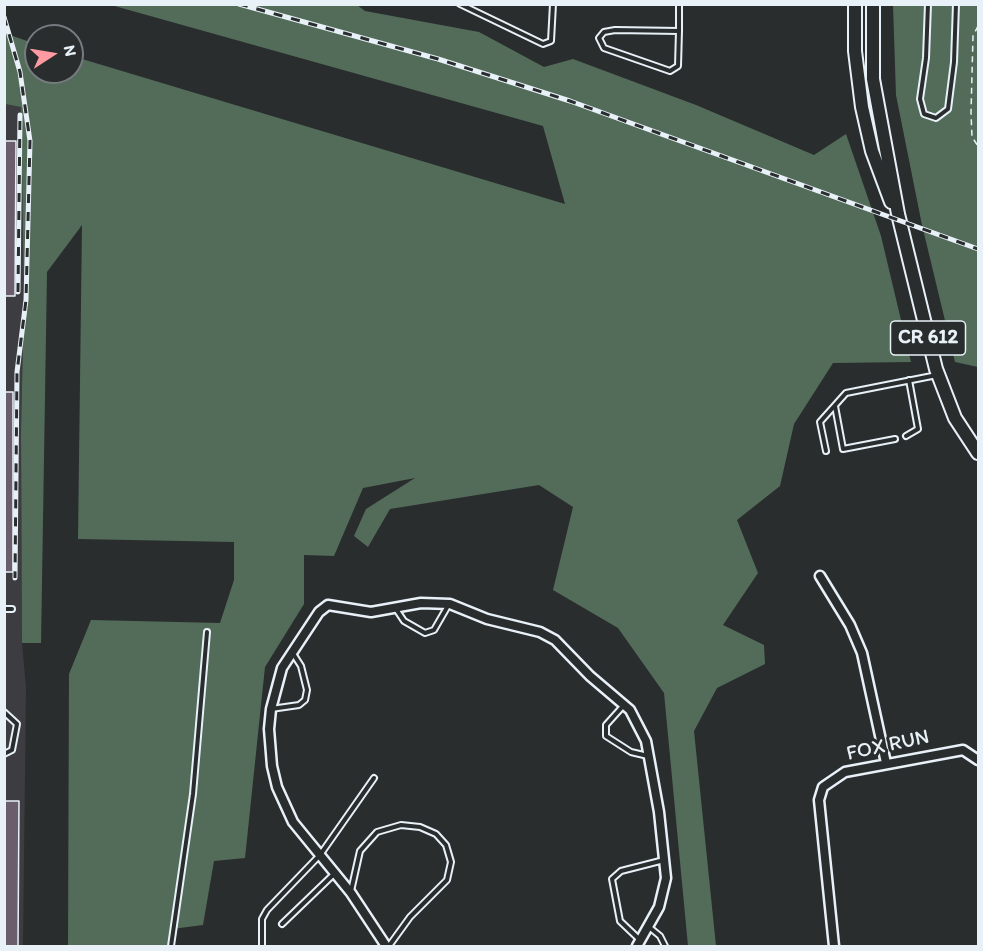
<!DOCTYPE html>
<style>
body{margin:0}
#map{position:relative;width:983px;height:951px;overflow:hidden;background:#2a2d2e;font-family:Itim,sans-serif}
canvas{display:block}
.frame{position:absolute;inset:0;border:6px solid #e8f1f8;pointer-events:none}
.north{position:absolute;left:24px;top:24px;width:60px;height:60px;box-sizing:border-box;background:#2a2d2e;border:2px solid #767b7f;border-radius:50%;rotate:78deg;font-size:16px;font-weight:700;line-height:24px;text-align:center;color:#e8f1f8}
.north::after{content:'';display:block;margin:auto;width:21px;height:27px;background:#ff9aa2;clip-path:polygon(50% 0,100% 100%,50% 72%,0 100%)}
</style>
<div id="map">
<canvas width="983" height="951"></canvas>
<div class="frame"></div>
<div class="north">N</div>
</div>
<script>
const c = document.querySelector('canvas').getContext('2d');
c.lineJoin = 'round';
function paint(path, color) {
  c.fillStyle = color;
  c.fill(path, 'evenodd');
}
function toPath(rows) {
  const path = new Path2D();
  for (const r of rows) {
    path.moveTo(r[0], r[1]);
    for (let i = 2; i < r.length; i += 2) path.lineTo(r[i], r[i + 1]);
  }
  return path;
}
function strokePath(path, color, width, dash) {
  c.strokeStyle = color;
  c.lineWidth = width;
  c.lineCap = dash ? 'butt' : 'round';
  c.setLineDash(dash || []);
  c.stroke(path);
}
function drawText(font, color, halo, rows, align = 'center') {
  c.font = font + ' Itim,sans-serif';
  c.lineWidth = 6;
  c.setLineDash([]);
  c.textBaseline = 'middle';
  c.strokeStyle = halo;
  c.fillStyle = color;
  for (const [text, x, y, turn = 0] of rows) {
    c.save();
    c.translate(x, y);
    c.rotate((+turn || 0) * Math.PI / 180);
    c.textAlign = isNaN(turn) ? turn : align;
    if (halo) c.strokeText(text, 0, 0);
    c.fillText(text, 0, 0);
    c.restore();
  }
}
const built = toPath([
 [4,104,21,107,24,298,21,432,22,643,26,688,23,946,4,946]
]);
const green = toPath([
 [111,5,357,5,365,11,479,32,544,67,573,59,696,105,814,155,846,134,881,236,911,362,833,363,794,424,780,486,737,520,758,573,723,625,764,645,765,664,717,688,694,731,716,946,688,946,664,693,618,628,553,590,573,507,539,485,390,509,368,547,354,536,366,509,415,478,363,488,334,556,304,555,304,604,265,667,245,858,214,861,203,925,172,929,169,946,68,946,69,674,91,620,220,623,234,580,234,542,78,539,82,225,47,272,41,643,22,643,21,432,24,298,21,107,5,104,4,33,36,44,36,72,72,72,72,56,565,204,543,126],
 [893,5,978,5,978,367,955,362,922,225,896,95]
]);
const building = toPath([
 [4,141,16,141,15,296,4,296,4,141],
 [4,392,13,392,13,572,4,572,4,392],
 [4,801,19,801,18,946,4,946,4,801]
]);
const path = toPath([
 [978,26,973,36,971,113,972,137,978,146]
]);
const service = toPath([
 [460,4,543,44,551,41,553,4],
 [928,4,926,58,920,99,924,114,936,118,948,109,954,62,956,4],
 [679,31,615,30,604,32,599,38,604,48,670,71,678,66,679,31,679,4],
 [835,406,843,449,895,439],
 [906,436,918,429,909,380],
 [826,451,820,422,846,393,937,375],
 [4,609,12,609],
 [396,609,404,621,425,633,434,630,449,604],
 [624,705,606,725,606,736,631,752,648,756],
 [271,709,299,705,305,700,307,690,301,666,292,652],
 [4,712,17,724,12,750,4,754],
 [351,891,360,851,377,832,401,825,420,827,436,834,446,845,451,862,447,880,410,917,389,946],
 [282,924,334,874],
 [649,927,660,936,665,946],
 [640,940,620,921,612,879,621,871,664,860],
 [171,946,193,794,207,632],
 [262,946,262,919,267,910,320,855,374,778]
]);
const minor = toPath([
 [820,576,850,625,862,653,886,763],
 [386,946,351,893,293,822,277,787,272,766,269,729,271,709,282,668,319,612,328,605,371,612,421,603,450,604,487,619,540,632,555,640,590,676,630,710,646,741,659,812,666,878,659,907,637,946],
 [834,946,819,800,823,787,845,772,963,750,978,760]
]);
const primary = toPath([
 [855,4,855,51,862,107,872,151,891,202],
 [873,4,873,79,898,214,936,369,955,418,978,453]
]);
const rail = toPath([
 [239,4,438,59,570,101,978,249],
 [4,17,20,72,30,141,26,300,17,372,15,578],
 [18,292,20,115]
]);
const shields = [
 [928,338,75]
];
const shieldNames = [
 ["CR 612",928,338]
];
const streetNames = [
 ["FOX RUN",888,746,-12]
];
paint(built, '#3d3c41');
paint(green, '#536c5a');
paint(building, '#6a5e6c');
strokePath(building, '#e8f1f8', 1.5);
strokePath(service, '#e8f1f8', 8);
strokePath(minor, '#e8f1f8', 13);
strokePath(primary, '#e8f1f8', 16);
strokePath(path, '#e8f1f8', 1.5, [6, 4.5]);
strokePath(service, '#2a2d2e', 4);
strokePath(minor, '#2a2d2e', 8);
strokePath(primary, '#2a2d2e', 12);
strokePath(rail, '#e8f1f8', 5);
strokePath(rail, '#2a2d2e', 3, [9]);
for (const [x, y, w] of shields) {
  const box = new Path2D();
  box.roundRect(x - w / 2, y - 17, w, 34, 4.5);
  c.fillStyle = '#2a2d2e';
  c.fill(box);
  strokePath(box, '#e8f1f8', 1.5);
}
drawText('bold 20px', '#e8f1f8', null, shieldNames);
drawText('21px', '#e8f1f8', '#2a2d2e', streetNames);
</script>
